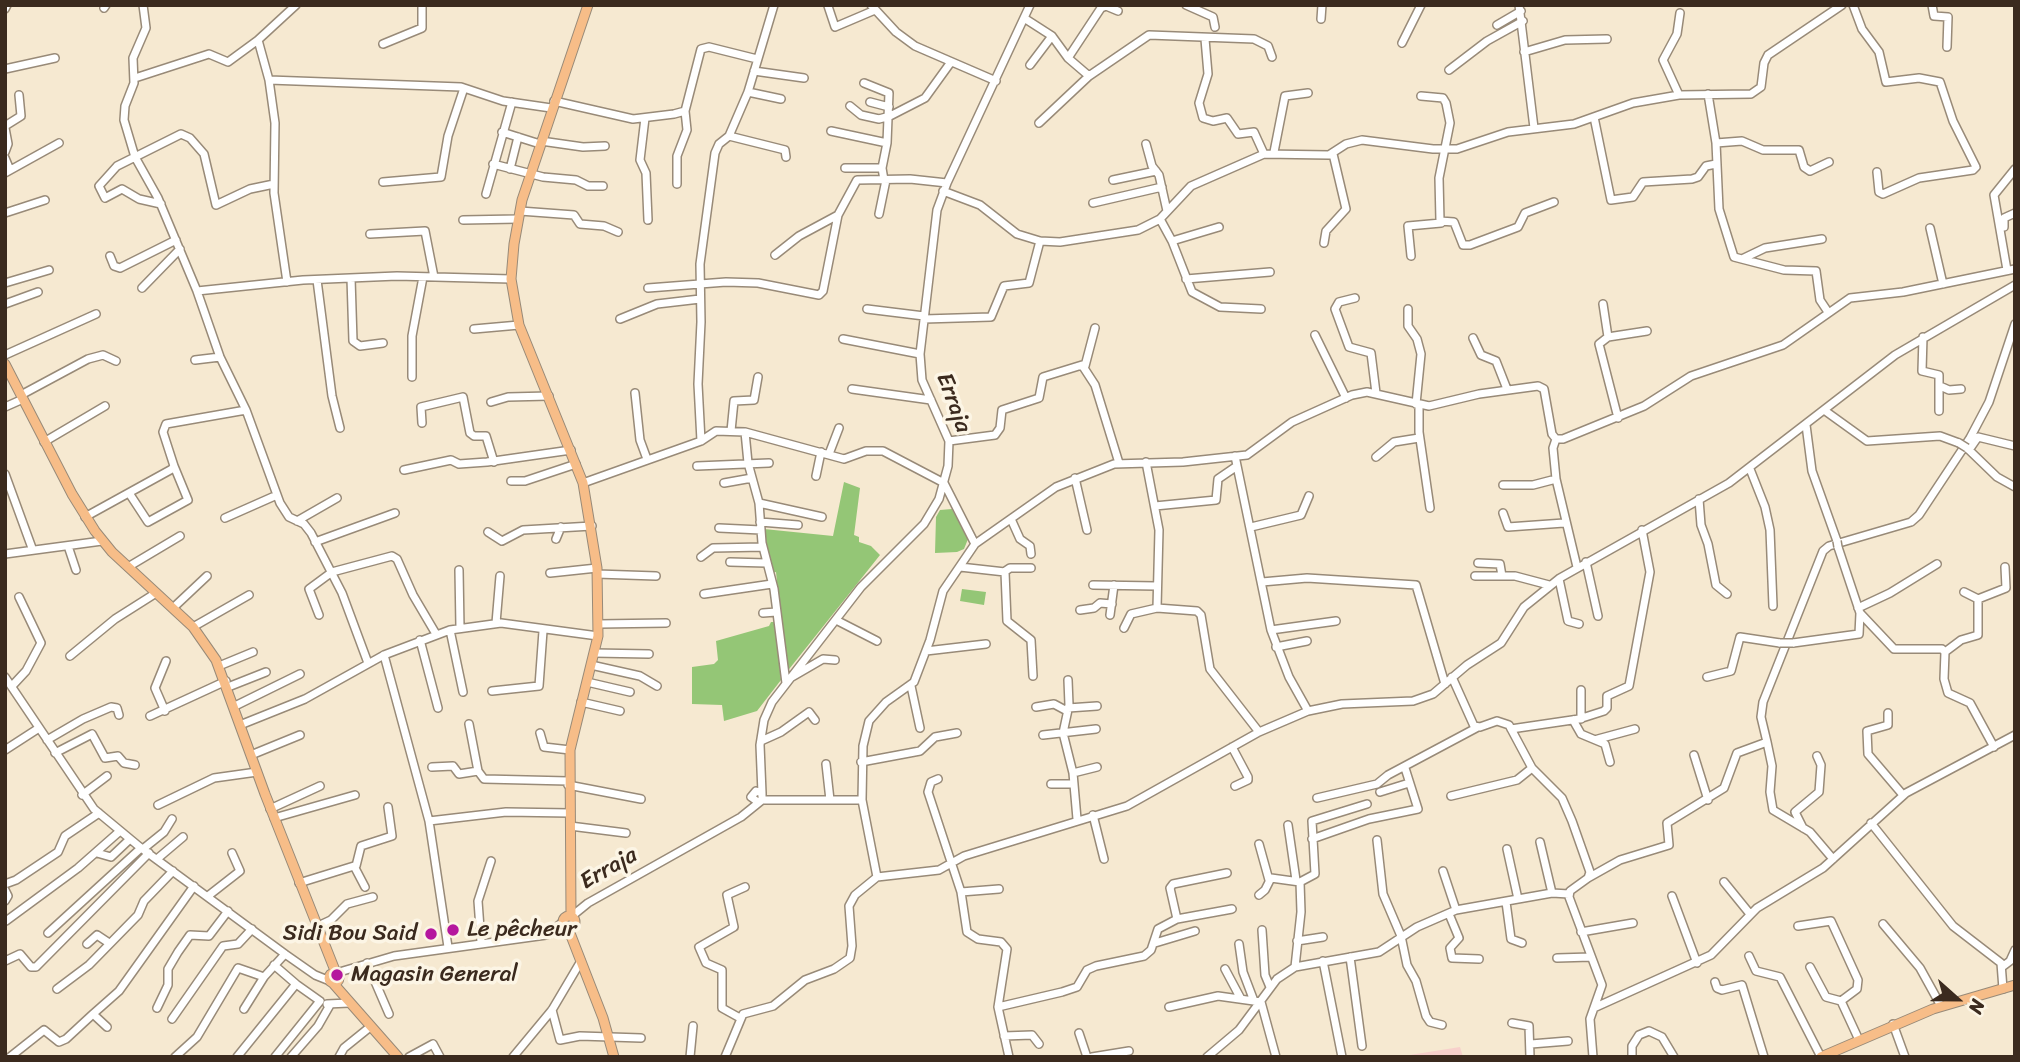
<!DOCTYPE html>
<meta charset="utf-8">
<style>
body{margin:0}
#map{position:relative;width:2020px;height:1062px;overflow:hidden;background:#f6e9d1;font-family:Sriracha,sans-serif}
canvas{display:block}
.frame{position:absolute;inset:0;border:7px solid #3b2a1e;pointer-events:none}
.north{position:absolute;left:1922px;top:964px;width:70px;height:70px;-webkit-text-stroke:5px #fcf5e5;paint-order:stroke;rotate:111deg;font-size:19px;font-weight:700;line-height:28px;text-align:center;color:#3b2a1e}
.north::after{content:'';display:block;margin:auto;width:24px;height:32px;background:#3b2a1e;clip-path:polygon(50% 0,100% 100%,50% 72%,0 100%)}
</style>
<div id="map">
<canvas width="2020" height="1062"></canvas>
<div class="frame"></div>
<div class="north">N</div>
</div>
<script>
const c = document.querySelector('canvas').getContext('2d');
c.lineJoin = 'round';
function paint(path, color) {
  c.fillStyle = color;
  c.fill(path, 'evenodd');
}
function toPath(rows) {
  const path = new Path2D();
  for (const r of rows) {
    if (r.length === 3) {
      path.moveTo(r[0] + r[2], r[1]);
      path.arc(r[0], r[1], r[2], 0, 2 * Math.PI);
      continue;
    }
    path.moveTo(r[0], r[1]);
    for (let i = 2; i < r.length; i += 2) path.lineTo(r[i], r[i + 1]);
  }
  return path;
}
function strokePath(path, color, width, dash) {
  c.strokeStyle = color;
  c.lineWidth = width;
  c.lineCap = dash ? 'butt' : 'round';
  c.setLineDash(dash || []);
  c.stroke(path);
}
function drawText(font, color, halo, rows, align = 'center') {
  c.font = font + ' Sriracha,sans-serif';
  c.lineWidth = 7;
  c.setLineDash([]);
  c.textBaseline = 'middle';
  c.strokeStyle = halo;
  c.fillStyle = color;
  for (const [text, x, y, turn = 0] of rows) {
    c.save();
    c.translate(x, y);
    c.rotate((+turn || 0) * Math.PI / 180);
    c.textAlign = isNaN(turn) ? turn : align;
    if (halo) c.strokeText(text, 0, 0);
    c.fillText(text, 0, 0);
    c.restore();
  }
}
const built = toPath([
 [1460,1047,1463,1057,1397,1057]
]);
const green = toPath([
 [844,482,860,488,854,535,859,537,859,542,871,546,880,555,786,673,776,572,772,573,764,529,833,536],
 [952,509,968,539,964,549,957,552,935,553,936,517,940,510],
 [962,589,986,592,984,605,960,601],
 [771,622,775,622,781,680,757,711,724,721,722,705,692,704,692,667,714,664,718,660,716,641,769,626]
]);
const minor = toPath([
 [143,5,146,28,133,58,134,83,125,106,124,120,135,157,158,198,197,291],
 [871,5,896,32,915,46,996,81],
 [1186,5,1213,17,1215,27],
 [1519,5,1534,128],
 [1853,5,1862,29,1879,52,1886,82,1919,78,1940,82,1953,121,1976,167,1973,170,1919,178,1883,194,1879,192,1877,172],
 [1932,5,1934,16,1948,17,1947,47],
 [828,6,835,27,875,10],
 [104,8,106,5],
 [5,9,7,5],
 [1024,18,1052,36,1068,58,1089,76,1149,35,1254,39,1268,46,1272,57],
 [1321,19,1322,5],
 [1497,25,1521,11],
 [1205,39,1208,74,1199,103,1203,118,1213,121,1227,118,1238,134,1254,132,1264,154],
 [258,40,296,5],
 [1402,43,1421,5],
 [383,44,422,28,422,5],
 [1524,52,1565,40,1607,39],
 [1068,58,1101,8,1106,6,1118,11],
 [1030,65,1052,36],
 [5,69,55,58],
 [1449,70,1487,41,1523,21],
 [754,71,804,78],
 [135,78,209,54,228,62,258,40,269,80,461,87,503,101,551,108],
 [269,80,275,123,274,193,287,282],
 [864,83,889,93,887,143],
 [748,92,781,99],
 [1708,94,1716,143,1719,209,1734,257,1784,270,1816,271,1820,300,1828,312],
 [1679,95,1663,60,1677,34,1680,13],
 [1421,96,1443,98,1446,103,1450,123,1439,178,1440,221,1454,222,1463,245,1470,245,1518,227,1525,213,1554,202],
 [554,101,633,119,674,114,685,111,701,49,709,47,757,59],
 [870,102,889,107],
 [850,106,861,115,879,119,890,116,925,98,951,62],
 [1594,117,1611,200,1633,197,1643,182,1692,179,1698,177,1706,166,1716,164],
 [645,118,640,160,646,173,648,220],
 [1039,123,1089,76],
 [5,126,21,116,19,95],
 [5,128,8,144,5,152],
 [831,131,887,143,882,168,884,180],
 [502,132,540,144],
 [729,136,785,150,786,157],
 [541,141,583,147,605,146],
 [1716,143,1742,141,1763,150,1799,150,1804,167,1810,171,1829,162],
 [1146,144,1152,166,1159,175,1167,211],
 [1274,152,1285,96,1308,93],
 [5,158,10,170],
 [493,164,543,177,576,180,588,186,603,186],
 [845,168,882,168],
 [510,169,518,137],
 [5,173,59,143],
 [1113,180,1156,171],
 [383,182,441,177,448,136,464,88],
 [677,184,677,156,687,130,685,111],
 [943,191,980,205,1017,234,1040,241,1060,242,1138,230,1160,219,1191,186,1264,154,1329,155,1346,144,1362,140,1433,149,1457,149,1508,132,1574,124,1633,103,1679,95,1751,94,1761,87,1764,63,1768,55,1842,5],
 [486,194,512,102],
 [1093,203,1162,187],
 [161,204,139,199,122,189,105,198,99,186,117,166,181,134,190,138,204,154,216,205,250,189,274,184],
 [520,211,574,215,580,224,604,226,618,232],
 [5,213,45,200],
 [879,214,886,180],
 [1160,219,1172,241,1219,227],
 [463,220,518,219],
 [2004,227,2004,218,2015,213],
 [1930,228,1943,284],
 [370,234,425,231,434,277],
 [1172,241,1192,292,1220,307,1261,309],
 [1324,243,1326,231,1346,209,1333,154],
 [775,255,799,236,838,215,857,180,910,179,947,183],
 [110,256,114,266,120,268,176,240],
 [1411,256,1408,226,1441,223],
 [1742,259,1765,248,1822,239],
 [2007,270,1994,195,2015,169],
 [351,278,353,341,360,346,383,343],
 [1186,279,1270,272],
 [317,280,332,396,340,428],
 [5,283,49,270],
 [142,288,180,249],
 [648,288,726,282,758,283,819,295,823,291,838,215],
 [1355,298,1339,302,1335,309,1349,347,1371,353,1376,393],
 [5,304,38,292],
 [1603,304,1608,337],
 [867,309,924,316],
 [1408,309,1408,326,1417,339,1421,354,1416,404],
 [620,319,657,304,700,299],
 [924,319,991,317,1004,286,1029,283,1040,241],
 [474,329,519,325],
 [1315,335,1346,398],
 [1923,337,1922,371,1939,375,1939,411],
 [1473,338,1481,355,1496,361,1507,389],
 [843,339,920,354],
 [5,355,96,314],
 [195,360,220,357],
 [1085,366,1095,328],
 [412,377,412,336,423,277],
 [1940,386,1949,390,1961,389],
 [852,389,931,400],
 [635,393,640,440,647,459],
 [21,395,88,359,103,355,116,361],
 [491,402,508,397,549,396],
 [1419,405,1419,432,1430,508],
 [5,407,23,399],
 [1824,410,1867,441,1940,436,1959,443],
 [1618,418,1599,344,1608,337,1647,331],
 [422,423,421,407,463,397,470,433,474,436,486,436,494,462],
 [1806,425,1812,471,1837,541],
 [731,431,734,401,754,400,758,377],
 [745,432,748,463,759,503,762,543,774,589,786,683],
 [1556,439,1553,448,1556,479,1577,567],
 [701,441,698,384,701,322,700,264,715,153,719,144,729,136,748,92,774,5],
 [949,441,995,435,1000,428,1002,410,1039,398,1043,377,1082,365,1095,385,1119,463],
 [44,442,105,406],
 [1967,448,1997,477,2015,487],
 [1969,450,1978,437,2015,446],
 [829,454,839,428],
 [1235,456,1271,630,1289,677,1308,711],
 [1376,457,1394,442,1419,438],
 [1146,462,1159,530,1157,608,1197,611,1201,615,1210,669,1259,732],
 [697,466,769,463],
 [1750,469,1765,507,1770,530,1773,606],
 [404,470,451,460,459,464,487,462,571,450],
 [5,474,32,548],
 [816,476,821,452],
 [1075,478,1087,530],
 [511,481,525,481,576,464],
 [583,483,701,441,716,431,745,432,844,459,866,451,883,451,944,483,975,544],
 [724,483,752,478],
 [1503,485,1533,485,1556,479],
 [129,493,148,522,188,500,174,466],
 [1699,499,1701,525,1708,544,1716,585,1727,594],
 [759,503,822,517],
 [1155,506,1216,500,1218,479,1237,466],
 [1503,513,1508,527,1564,523],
 [85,517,172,469,174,466,163,432,166,424,246,410],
 [225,518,277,495],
 [1011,519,1020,539,1030,546,1031,554],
 [297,521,337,498],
 [760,522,798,525],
 [1251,527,1301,515,1309,496],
 [719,528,761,530],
 [488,532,502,541,523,530,592,526],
 [556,539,561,527],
 [315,542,395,513],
 [68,546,76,570],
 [1838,547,1860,613,1894,649,1942,649,1945,652,1944,679,1948,693,1970,703,1994,747],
 [5,554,102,541],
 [701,557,713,548,763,547],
 [730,562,766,563],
 [1586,562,1598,616],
 [1478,563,1500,564,1502,576],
 [128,567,180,536],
 [960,567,1005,572,1007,621,1031,640,1033,676],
 [459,570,460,628],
 [1004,572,1010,568,1031,568],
 [550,573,597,568],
 [597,574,656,576],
 [1475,576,1515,576,1549,585],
 [1559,579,1568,621,1579,624],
 [1262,582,1307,578,1416,585,1445,684],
 [1093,585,1156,586],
 [704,594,772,584],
 [1978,599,2006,588,2005,567],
 [173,608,207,576],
 [1858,608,1890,593,1937,564],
 [1080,610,1094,608,1100,603,1112,604],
 [763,613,776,612],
 [319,615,309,589,332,572,392,556,397,559,413,595,436,634],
 [1110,615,1114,585],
 [836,620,877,641],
 [496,623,500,576],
 [599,624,666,623],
 [193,627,249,595],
 [1124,628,1131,614,1157,608],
 [450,630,463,692],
 [1271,630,1336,621],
 [420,640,438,708],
 [1793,643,1859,634,1860,613],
 [1276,647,1307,641],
 [926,651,986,644],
 [1945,652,1961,640,1978,635,1978,599,1964,592],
 [594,653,649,654],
 [384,655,429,821,506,812,570,813],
 [70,656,115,619,156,593],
 [368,663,342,593,311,533,304,524,289,517,280,503,246,410,220,357,197,291,303,280,397,276,511,279],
 [591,665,640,676,657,686],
 [219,666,253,652],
 [5,677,94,809,141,848,285,954,315,975,330,981],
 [792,677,823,659,835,660],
 [1452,677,1474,726,1480,727,1497,721,1509,725,1532,768,1562,798,1572,821,1590,872,1588,878,1570,891,1569,897,1602,985,1590,1019,1593,1057],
 [1707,677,1731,671,1740,637,1780,643],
 [1068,680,1069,705,1063,733,1073,773,1077,819],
 [587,682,630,692],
 [12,686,26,671,41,643,19,597],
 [911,686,920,728],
 [228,687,266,672],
 [492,691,539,686,543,631],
 [581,702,620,711],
 [235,706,300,674],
 [1036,707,1054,704,1067,711],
 [1068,708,1097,706],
 [165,711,155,688,166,661],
 [1888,713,1888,725,1867,731,1868,754,1903,795],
 [150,716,226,681],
 [1581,719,1581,690],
 [1573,720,1581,734,1605,744,1610,762],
 [469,724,478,771,484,779,568,781],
 [240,725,305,699,384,655,450,630,501,623,598,636],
 [1511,729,1579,719,1604,711,1607,708,1607,696,1629,686,1650,572,1642,530],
 [540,733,544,747,570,750],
 [1043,735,1096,729],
 [1598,739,1635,729],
 [47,740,83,719,111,707,117,708,119,715],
 [761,741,781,732,809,712,815,720],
 [1767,742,1761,717,1763,702,1823,551,1829,546,1911,522,1919,515,1970,438,1989,402,2015,324],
 [1232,747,1248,777,1248,780,1235,786],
 [5,750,39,728],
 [55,753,92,734,105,758,118,756,124,763,135,765],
 [251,755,300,735],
 [1694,755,1708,800],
 [861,762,920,751,935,737,957,733],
 [826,764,830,800],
 [432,767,453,766,459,774,478,771],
 [1073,773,1097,767],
 [938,779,931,782,928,792,961,892,967,932,978,939,1001,942,1007,949,998,1007,1009,1057],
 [1051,784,1074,784],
 [568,785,641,799],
 [1380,792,1409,783],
 [762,793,760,745,764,720,772,702,861,587,924,524,939,499,948,466,949,441,922,380,920,354,937,210,947,183,1030,5],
 [82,795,107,776],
 [1451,796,1517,780,1532,768],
 [1317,798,1377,784,1388,775,1478,727],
 [762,800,862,800],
 [158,805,214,778,257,772],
 [270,809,320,786],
 [1093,815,1104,859],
 [274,818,355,795],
 [429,821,448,947],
 [1871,823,1953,926,2001,963,2003,989],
 [1288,825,1296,880],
 [570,826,626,833],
 [1803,828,1795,812,1819,792,1821,765,1817,756],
 [1312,839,1369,819,1418,809,1405,768],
 [1377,840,1383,894,1401,936,1407,965,1416,981,1426,1016,1430,1022,1442,1025],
 [1540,842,1552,893],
 [1259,844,1269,880],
 [143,849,164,832,172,819],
 [1507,849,1518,899],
 [97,853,111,857,130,839],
 [157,859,183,837],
 [356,866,361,846,392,836,388,807],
 [1443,871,1456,910],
 [877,877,939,870,964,856,1127,806,1259,732,1308,711,1342,704,1413,701,1433,694,1467,665,1501,643,1524,607,1560,578,1729,483,1895,355,2015,285],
 [1588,878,1620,860,1669,845,1667,823,1724,788,1737,753,1767,742,1772,766,1770,792,1773,810,1810,832,1833,859],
 [1300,882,1315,874,1312,821,1367,804],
 [1724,882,1750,914],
 [299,883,354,866,365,887],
 [5,884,16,880,58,852,65,836,99,813],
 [5,890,8,896,5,901],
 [961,892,999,889],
 [1259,895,1265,890,1271,878,1300,882,1301,912,1295,967],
 [208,896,240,871,232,853],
 [1672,896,1697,963],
 [1506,902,1511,939,1522,943],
 [1449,914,1459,938,1450,948,1452,958,1479,959],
 [572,916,588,903,741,817,762,800,762,793,756,791,751,797,758,802],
 [1177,919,1170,888,1173,884,1227,873],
 [6,921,78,868,120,831],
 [1883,924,1920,968,1941,1006],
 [1798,926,1831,921,1858,980,1857,989,1841,1001],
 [316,927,331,920,347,904,373,897],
 [1262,930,1265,975,1270,987],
 [1581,932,1633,923],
 [48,933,141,848],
 [549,933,563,922],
 [1297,941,1323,937],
 [481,942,478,901,491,861],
 [1155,943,1195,931],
 [87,944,97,935,109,943],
 [1239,944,1243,972,1254,1001],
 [1749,956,1756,971,1780,977,1821,1057],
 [1350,957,1362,1046],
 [1557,958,1591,957],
 [5,961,20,954,31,967,36,967,149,853],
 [1323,961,1342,1057],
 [367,963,389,1014],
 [1810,967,1826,997,1841,1001,1859,1040],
 [2002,967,2010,961,2015,950],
 [1225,969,1241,999],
 [336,973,394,956,546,935,567,927],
 [1715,982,1717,988,1722,990,1742,985,1764,1057],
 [57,989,89,965,138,915,144,901,173,871],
 [327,1004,349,1003],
 [998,1007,1062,992,1077,987,1087,970,1096,966,1144,956,1151,950,1158,929,1177,919,1232,909],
 [1169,1007,1218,996,1261,1002,1276,1057],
 [1596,1007,1711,955,1757,908,1823,868,1906,793,2015,735],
 [157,1008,168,985,168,969,178,952,190,935,209,936,228,911],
 [244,1009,264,977],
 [552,1010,560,1040,580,1036,641,1038],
 [93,1014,119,991,194,886],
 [740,1018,722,1008,722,970,706,963,699,947,734,927,727,895,745,887],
 [172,1019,223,946,238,944,252,929],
 [1512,1023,1529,1026,1530,1057],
 [1893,1024,1905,1057],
 [1079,1033,1087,1057],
 [1004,1036,1032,1035,1039,1044],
 [1531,1044,1568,1041],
 [10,1057,44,1030,59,1042,66,1039,93,1014,107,1027],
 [175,1057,197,1037,238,968,264,977,285,954],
 [237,1057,296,984,274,965],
 [275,1057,320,1001,296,984],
 [291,1057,318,1026,330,1005],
 [339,1057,344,1048,370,1027],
 [409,1057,433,1044,440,1057],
 [513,1057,552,1010,581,961],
 [690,1057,693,1026],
 [725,1057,743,1014,773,1006,805,980,834,969,850,958,852,946,849,906,855,895,877,877,862,800,863,746,869,721,886,702,914,682,930,640,943,591,975,544,1056,487,1114,464,1183,462,1247,455,1292,422,1352,395,1367,392,1429,406,1479,394,1538,386,1544,389,1552,434,1556,439,1563,439,1644,406,1691,376,1783,345,1850,298,1903,292,2015,269],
 [1092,1057,1129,1051],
 [1207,1057,1239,1030,1277,979,1295,967,1379,952,1417,927,1456,910,1552,893,1569,894],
 [1632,1057,1632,1046,1639,1035,1649,1031,1662,1037,1674,1057]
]);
const major = toPath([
 [5,364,72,494,95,531,112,552,193,627,216,660,265,794,336,973],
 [569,922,6],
 [571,916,570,750,598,636,597,568,583,483,519,325,511,279,514,244,522,200,588,5],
 [568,928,603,1018,614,1057],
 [334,978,5],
 [332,982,398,1057],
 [1821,1057,1933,1009,2015,985]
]);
const minorBridge = toPath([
 [1959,443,1967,448],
 [1837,541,1838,547],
 [1780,643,1793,643]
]);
const markers = [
 [453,930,7,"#b5179e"],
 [431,934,7,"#b5179e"],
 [337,975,7,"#b5179e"]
];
const streetNames = [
 ["Erraja",953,403,70],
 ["Erraja",609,869,-30]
];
const poiNames = [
 ["Le pêcheur",467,930],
 ["Sidi Bou Said",417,934,"right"],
 ["Magasin General",351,975]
];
paint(built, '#f7d0cb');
paint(green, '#94c676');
strokePath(minor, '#988a78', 10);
strokePath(major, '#988a78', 11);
strokePath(minor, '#fff', 7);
strokePath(major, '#f7bd88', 9);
strokePath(minorBridge, '#988a78', 10, []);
strokePath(minorBridge, '#fff', 7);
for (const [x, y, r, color] of markers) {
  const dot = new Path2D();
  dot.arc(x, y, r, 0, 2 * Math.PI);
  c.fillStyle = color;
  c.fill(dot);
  strokePath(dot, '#fcf5e5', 2.5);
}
drawText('23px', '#3b2a1e', '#fcf5e5', streetNames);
drawText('23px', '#3b2a1e', '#fcf5e5', poiNames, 'left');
</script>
